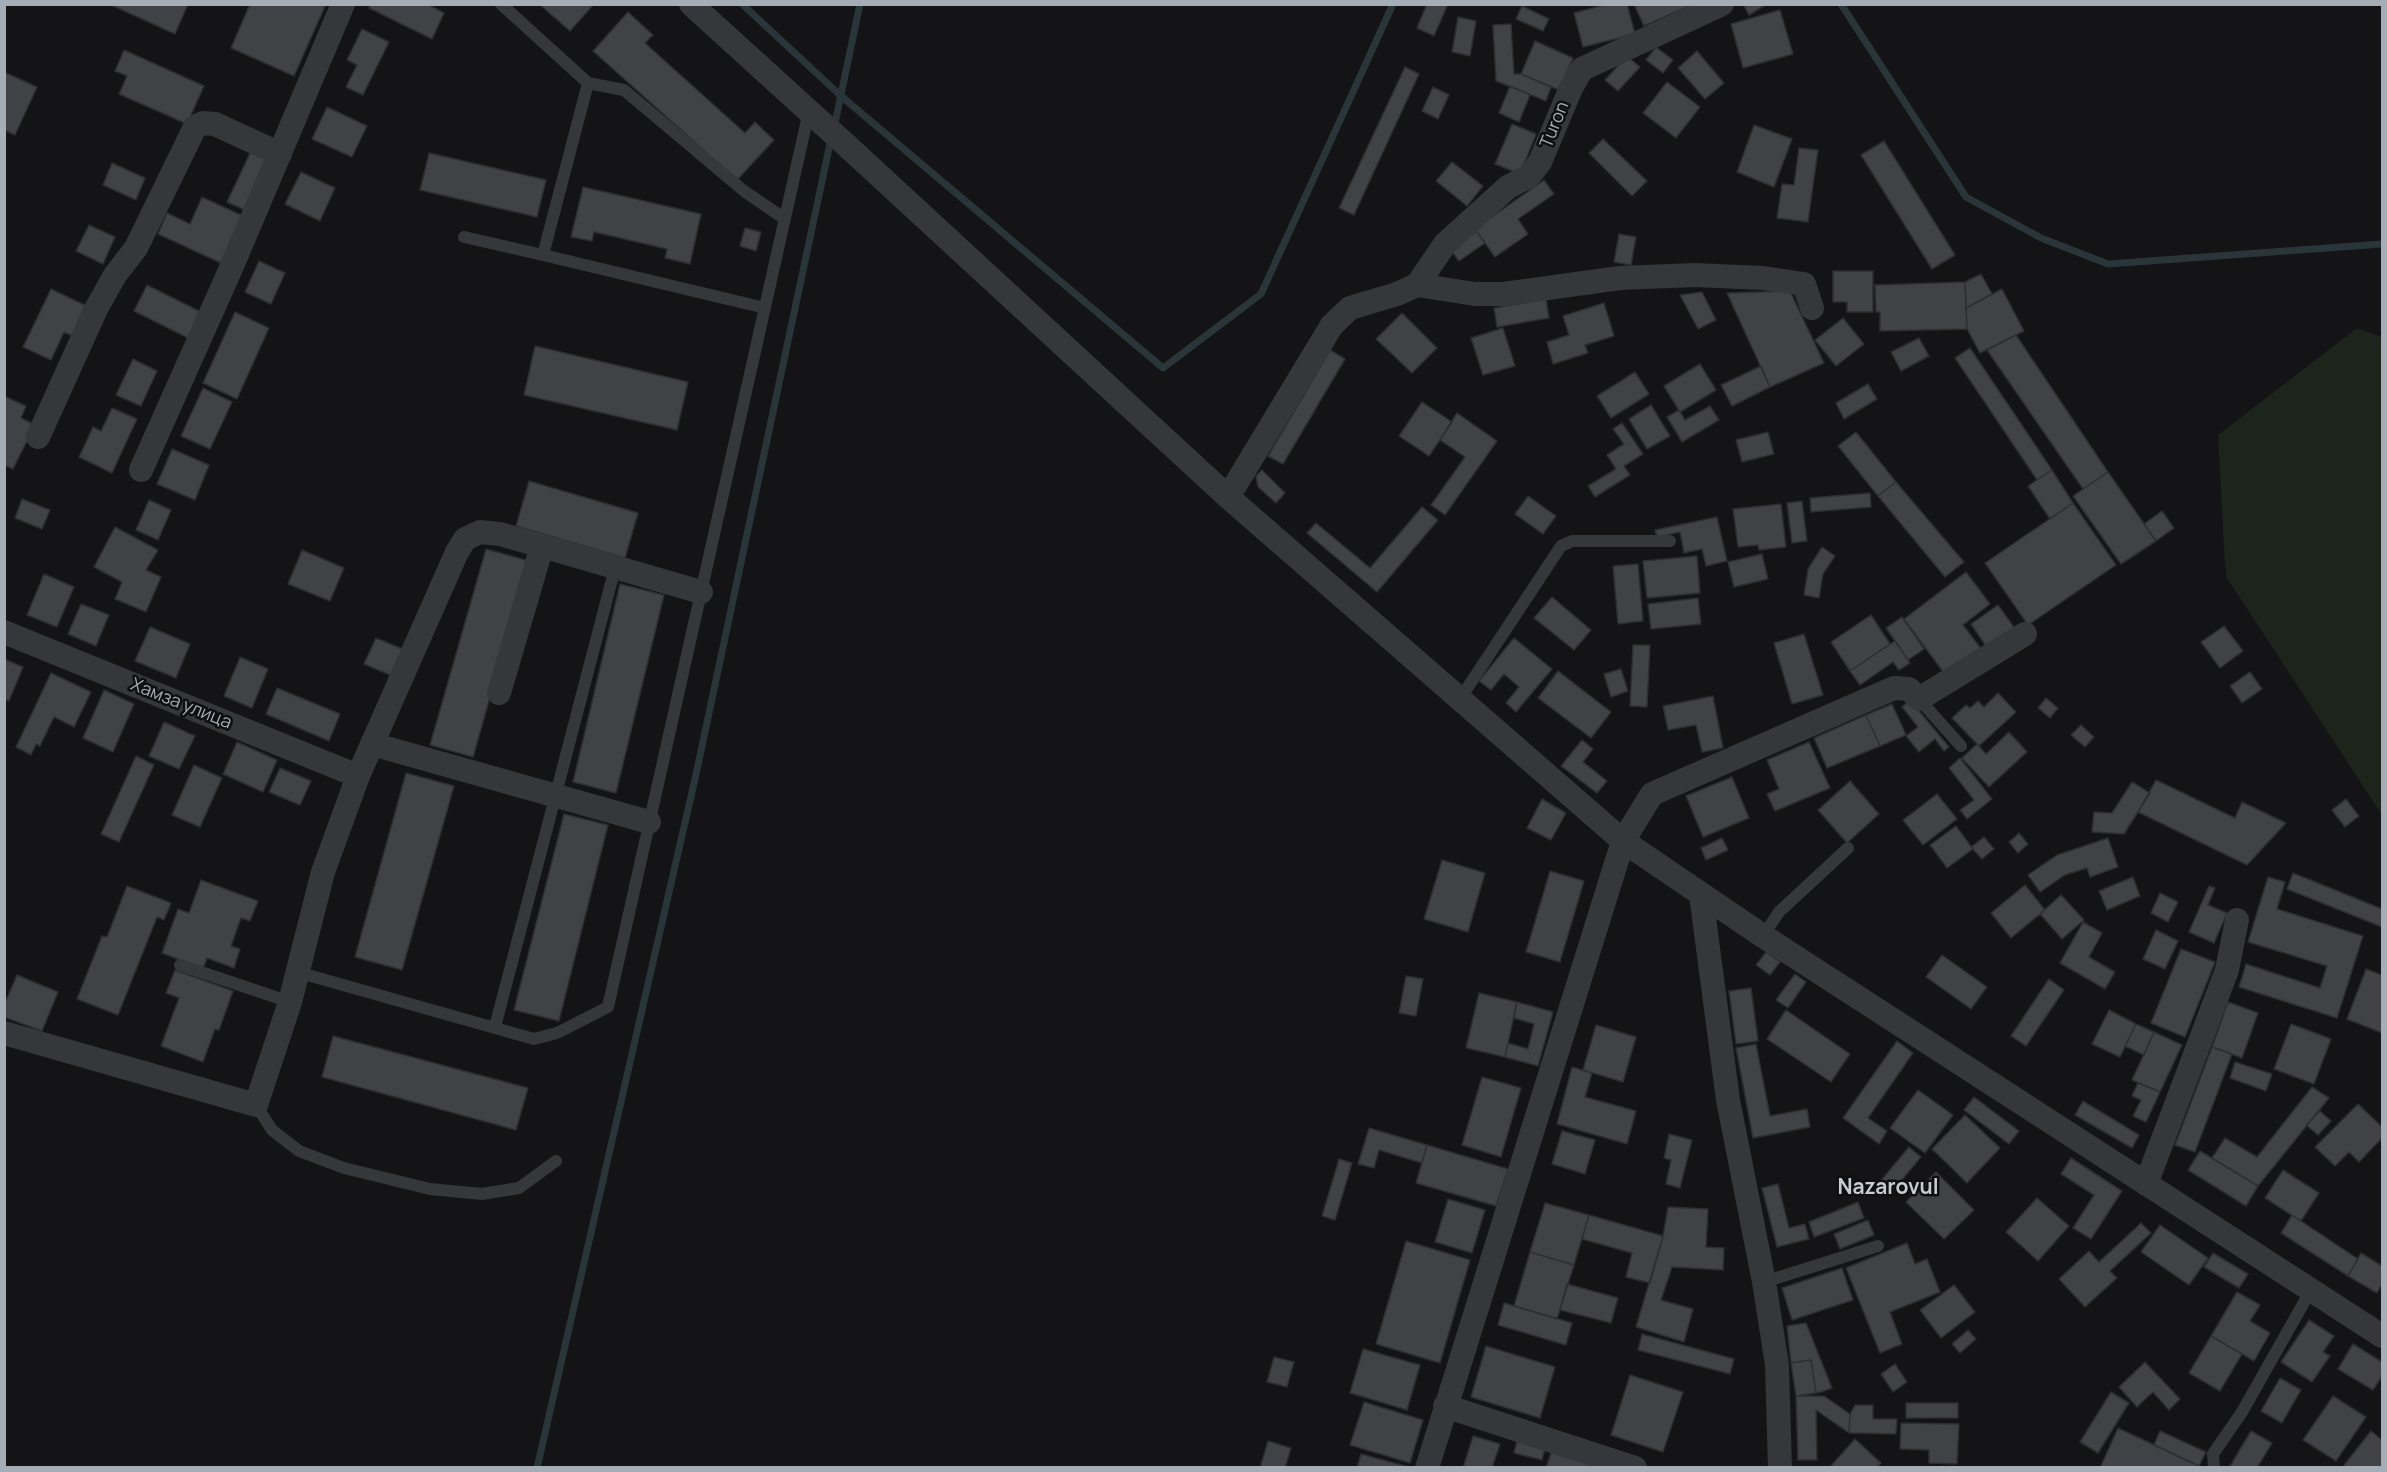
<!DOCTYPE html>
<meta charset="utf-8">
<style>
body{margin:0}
#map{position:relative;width:2387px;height:1472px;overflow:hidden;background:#141416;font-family:Manrope,sans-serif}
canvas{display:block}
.frame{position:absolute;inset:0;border:6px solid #a5adb6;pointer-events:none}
</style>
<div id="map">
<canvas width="2387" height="1472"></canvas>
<div class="frame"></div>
</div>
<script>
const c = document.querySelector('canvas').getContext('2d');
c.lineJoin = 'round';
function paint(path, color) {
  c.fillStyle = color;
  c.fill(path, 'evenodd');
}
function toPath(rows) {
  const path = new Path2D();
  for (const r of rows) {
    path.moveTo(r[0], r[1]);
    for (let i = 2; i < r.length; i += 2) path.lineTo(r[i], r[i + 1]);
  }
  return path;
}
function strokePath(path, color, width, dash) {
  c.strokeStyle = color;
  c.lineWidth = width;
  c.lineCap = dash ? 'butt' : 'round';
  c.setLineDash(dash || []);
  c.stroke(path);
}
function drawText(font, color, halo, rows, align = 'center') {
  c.font = font + ' Manrope,sans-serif';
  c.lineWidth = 5;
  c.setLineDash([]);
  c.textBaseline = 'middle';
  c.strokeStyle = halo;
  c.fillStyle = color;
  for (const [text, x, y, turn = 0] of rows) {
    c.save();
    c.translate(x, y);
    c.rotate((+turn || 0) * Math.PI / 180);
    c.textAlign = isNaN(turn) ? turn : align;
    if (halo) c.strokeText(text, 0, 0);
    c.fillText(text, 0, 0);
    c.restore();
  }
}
const green = toPath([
 [2357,328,2382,337,2382,815,2227,578,2225,565,2218,435]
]);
const stream = toPath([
 [742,4,841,96,1163,368,1261,294,1393,4],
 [1841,4,1966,197,2041,238,2108,264,2382,244],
 [834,128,860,4],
 [537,1468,695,779,831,139]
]);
const building = toPath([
 [109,4,188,4,175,34,109,4],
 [250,4,326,4,294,76,231,48,250,4],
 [370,4,427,4,444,13,432,39,369,8,370,4],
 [539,4,594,4,570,31,539,4],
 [1427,4,1448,4,1434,36,1417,28,1427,4],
 [1608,4,1627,4,1635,34,1583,47,1574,13,1608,4],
 [1634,4,1694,4,1644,26,1634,4],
 [1743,4,1767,4,1749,15,1743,4],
 [1522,6,1549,19,1543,31,1516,19,1522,6],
 [1780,10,1793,54,1743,68,1731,24,1780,10],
 [628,12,653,35,645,43,745,133,755,122,774,140,737,180,593,51,628,12],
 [1458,17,1476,21,1470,56,1452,52,1458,17],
 [1511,24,1514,74,1521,74,1551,87,1546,101,1496,81,1493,25,1511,24],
 [362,29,389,42,363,95,346,87,357,65,347,60,362,29],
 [1535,41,1573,58,1559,90,1521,74,1535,41],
 [1656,47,1673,60,1663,73,1646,60,1656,47],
 [124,50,204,86,187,124,119,94,127,76,115,71,124,50],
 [1697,51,1724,83,1705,99,1678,68,1697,51],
 [1627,56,1640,67,1618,91,1605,80,1627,56],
 [1405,67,1419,74,1354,215,1339,208,1405,67],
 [4,72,37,87,15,135,4,130,4,72],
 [1667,82,1700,107,1676,138,1643,113,1667,82],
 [1510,86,1530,95,1519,122,1499,113,1510,86],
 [1433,87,1449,95,1438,119,1422,111,1433,87],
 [327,107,367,126,352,157,312,139,327,107],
 [1512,124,1536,134,1520,174,1495,164,1512,124],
 [1754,125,1792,139,1774,187,1737,172,1754,125],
 [1603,139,1647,181,1632,196,1589,153,1603,139],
 [1884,141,1955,255,1932,269,1861,155,1884,141],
 [1799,148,1818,150,1808,222,1777,218,1782,184,1794,185,1799,148],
 [252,149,271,158,247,211,227,202,252,149],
 [429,153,546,180,537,217,420,190,429,153],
 [1452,162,1483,186,1467,206,1436,181,1452,162],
 [112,163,145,178,136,200,103,185,112,163],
 [301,172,335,188,320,221,285,204,301,172],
 [1544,180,1554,194,1518,219,1528,234,1495,257,1475,229,1544,180],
 [583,187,701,214,690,264,665,258,667,249,594,232,592,241,571,237,583,187],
 [202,197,243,216,221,263,158,234,167,213,190,224,202,197],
 [89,225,115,237,103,264,76,251,89,225],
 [745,228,761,232,756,251,740,246,745,228],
 [1475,229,1485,243,1459,261,1449,248,1475,229],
 [1619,234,1636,237,1631,265,1614,262,1619,234],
 [259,261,285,273,271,304,245,292,259,261],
 [1833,271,1873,271,1873,312,1847,312,1847,302,1833,302,1833,271],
 [1981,274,1992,294,1966,308,1965,282,1981,274],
 [1965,282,1967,329,1880,331,1880,312,1876,312,1875,285,1965,282],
 [147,285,205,314,192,340,134,311,147,285],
 [51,289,91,308,76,338,64,332,51,360,23,347,51,289],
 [2002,289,2024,331,1980,353,1967,329,1966,308,2002,289],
 [1790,291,1824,363,1770,387,1727,293,1790,291],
 [1702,292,1716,320,1698,329,1680,295,1702,292],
 [1546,299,1549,318,1497,327,1494,308,1546,299],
 [1604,303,1614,336,1585,345,1588,353,1553,364,1547,342,1569,335,1563,316,1604,303],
 [235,312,269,328,237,399,203,383,235,312],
 [1402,313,1437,348,1412,373,1376,339,1402,313],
 [1843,318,1864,344,1836,366,1815,340,1843,318],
 [1503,328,1515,366,1483,375,1471,338,1503,328],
 [2016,335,2108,472,2083,489,1987,350,2016,335],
 [1919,338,1929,356,1901,371,1891,352,1919,338],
 [535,346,688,382,677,430,524,395,535,346],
 [1970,348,2052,470,2037,480,1955,358,1970,348],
 [1330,350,1345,359,1283,464,1268,456,1330,350],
 [133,359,157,371,141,406,116,395,133,359],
 [1700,364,1716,390,1680,412,1664,386,1700,364],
 [1761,366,1770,387,1732,406,1721,385,1761,366],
 [1635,372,1649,394,1611,418,1597,396,1635,372],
 [1868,384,1877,399,1844,419,1836,403,1868,384],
 [203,388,232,402,210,449,181,436,203,388],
 [4,396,26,406,21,418,35,425,13,469,4,465,4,396],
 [1422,402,1452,422,1429,456,1399,436,1422,402],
 [1651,405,1670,436,1647,449,1629,419,1651,405],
 [1710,406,1719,420,1682,442,1667,417,1679,410,1685,420,1710,406],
 [112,408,137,419,112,473,79,457,93,427,101,431,112,408],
 [1457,413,1497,441,1445,515,1431,505,1465,457,1440,440,1457,413],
 [1622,423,1643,454,1624,466,1630,475,1595,497,1588,486,1616,469,1607,455,1624,444,1613,429,1622,423],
 [1768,432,1774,454,1742,462,1736,440,1768,432],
 [1856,432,1896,482,1878,496,1838,446,1856,432],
 [172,449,209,465,195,500,157,484,172,449],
 [1262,470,1285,493,1276,503,1258,487,1256,476,1262,470],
 [2052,470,2073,503,2050,519,2028,486,2052,470],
 [2108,472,2156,541,2121,564,2073,496,2108,472],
 [529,481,638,513,625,558,516,526,529,481],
 [1896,482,1964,562,1945,577,1878,496,1896,482],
 [1870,493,1871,507,1811,512,1810,498,1870,493],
 [1528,496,1556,516,1543,534,1515,514,1528,496],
 [22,499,50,510,42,529,15,518,22,499],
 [149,500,171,510,158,540,136,530,149,500],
 [1802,501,1807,541,1792,543,1787,503,1802,501],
 [2073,503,2116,565,2028,625,1985,563,2073,503],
 [1781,504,1786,547,1759,550,1758,545,1738,547,1733,509,1781,504],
 [1422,507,1438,520,1377,592,1307,533,1316,523,1370,568,1422,507],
 [2162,511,2174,528,2156,541,2144,524,2162,511],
 [1717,517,1727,561,1706,566,1702,549,1684,553,1680,532,1657,537,1655,530,1717,517],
 [115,527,158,550,146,570,161,577,146,612,115,599,122,582,94,567,115,527],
 [1822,547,1835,556,1823,574,1819,598,1804,595,1808,569,1822,547],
 [486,549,529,561,473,757,430,745,486,549],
 [302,550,344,568,330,601,288,584,302,550],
 [1762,554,1768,579,1734,587,1728,562,1762,554],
 [1697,556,1700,593,1647,598,1643,561,1697,556],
 [1638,564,1643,621,1618,624,1613,566,1638,564],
 [1966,572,1990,604,1963,625,1982,650,1947,677,1904,619,1966,572],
 [44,574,74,587,57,627,27,615,44,574],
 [620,584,664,595,616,793,573,782,620,584],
 [1552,597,1591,630,1574,650,1534,618,1552,597],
 [1698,598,1701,624,1651,629,1648,604,1698,598],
 [81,604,109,615,96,646,68,634,81,604],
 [1998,605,2016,630,1988,649,1971,624,1998,605],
 [1871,615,1890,644,1850,671,1831,642,1871,615],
 [1902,617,1924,649,1908,660,1886,628,1902,617],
 [2224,626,2243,651,2220,668,2201,642,2224,626],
 [150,627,190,644,176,678,135,661,150,627],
 [1804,634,1823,695,1792,704,1774,643,1804,634],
 [376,638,405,650,395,677,364,664,376,638],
 [1514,638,1552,669,1516,712,1506,703,1519,687,1504,674,1491,690,1479,681,1514,638],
 [1895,641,1910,663,1899,670,1893,662,1860,685,1850,671,1895,641],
 [1633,645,1650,645,1647,707,1630,706,1633,645],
 [240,657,268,669,252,708,224,696,240,657],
 [4,659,23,667,9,701,4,699,4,659],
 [1621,669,1628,691,1611,697,1604,674,1621,669],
 [1558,671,1611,712,1591,738,1538,698,1558,671],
 [2250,672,2262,689,2242,703,2230,686,2250,672],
 [51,673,91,692,74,727,54,717,40,746,36,744,31,755,16,747,51,673],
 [277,688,340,714,329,741,266,714,277,688],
 [104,690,134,704,113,752,83,738,104,690],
 [1998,693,2016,712,1979,746,1952,718,1966,705,1970,708,1978,701,1984,707,1998,693],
 [1713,696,1723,748,1702,752,1696,725,1668,730,1663,706,1713,696],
 [2046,698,2058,708,2050,718,2038,708,2046,698],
 [1910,700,1949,747,1944,751,1935,739,1919,752,1906,736,1918,727,1902,707,1910,700],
 [1892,704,1906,735,1880,746,1866,715,1892,704],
 [1866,715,1880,746,1827,768,1814,738,1866,715],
 [164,722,195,736,179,769,149,756,164,722],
 [2081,725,2094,737,2085,747,2071,735,2081,725],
 [2009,732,2027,752,1989,787,1962,758,1977,744,1986,754,2009,732],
 [1582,740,1593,749,1583,762,1607,781,1597,793,1561,766,1582,740],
 [237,742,277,760,263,792,223,774,237,742],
 [1809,742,1830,788,1775,811,1767,794,1779,789,1767,760,1809,742],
 [136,756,154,765,119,842,101,834,136,756],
 [1960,758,1992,799,1967,819,1960,810,1974,800,1949,768,1960,758],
 [194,765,222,778,200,827,172,815,194,765],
 [280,768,311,781,300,805,269,792,280,768],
 [406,773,454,786,402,970,355,957,406,773],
 [1732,777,1749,818,1703,837,1686,796,1732,777],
 [2156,780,2235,818,2242,802,2286,823,2247,865,2138,812,2156,780],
 [1850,781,1879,814,1847,843,1818,810,1850,781],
 [2132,782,2150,793,2124,834,2092,832,2094,812,2112,813,2132,782],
 [1937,794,1957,819,1923,845,1903,820,1937,794],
 [1542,799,1566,813,1551,840,1527,828,1542,799],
 [2346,799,2359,816,2345,827,2332,810,2346,799],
 [564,814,608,825,559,1021,514,1010,564,814],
 [1956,826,1973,849,1947,868,1930,845,1956,826],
 [2019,833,2028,844,2018,853,2009,842,2019,833],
 [1984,837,1994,849,1982,859,1971,847,1984,837],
 [1722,838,1728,850,1706,860,1701,848,1722,838],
 [2108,838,2118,867,2090,877,2087,868,2065,875,2040,892,2028,875,2057,855,2108,838],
 [1442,860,1485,873,1468,932,1424,919,1442,860],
 [1550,871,1584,881,1560,962,1526,952,1550,871],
 [2293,873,2382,909,2382,927,2287,889,2293,873],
 [2133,877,2140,896,2107,910,2099,891,2133,877],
 [2268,877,2285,882,2277,909,2363,936,2337,1018,2239,987,2246,964,2320,988,2327,966,2248,942,2268,877],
 [201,880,258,901,250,921,241,918,231,946,240,949,234,968,207,958,203,969,162,953,178,909,189,913,201,880],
 [2025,885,2045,910,2011,938,1991,913,2025,885],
 [127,886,171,903,164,920,157,917,118,1015,77,999,102,936,107,937,127,886],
 [2209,886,2215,888,2208,905,2227,913,2214,943,2189,932,2209,886],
 [2160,893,2178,902,2168,922,2151,913,2160,893],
 [2061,895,2084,920,2062,939,2040,914,2061,895],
 [2083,922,2102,933,2089,957,2115,972,2105,989,2060,963,2083,922],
 [2156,930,2178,941,2165,969,2143,959,2156,930],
 [2181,949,2215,962,2185,1037,2151,1023,2181,949],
 [1766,952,1780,962,1770,975,1756,965,1766,952],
 [1942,955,1987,987,1971,1009,1926,977,1942,955],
 [2366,969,2382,975,2382,1033,2347,1019,2366,969],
 [175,970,233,991,219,1030,215,1029,203,1062,161,1046,179,998,166,993,175,970],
 [1795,974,1806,982,1788,1008,1776,1000,1795,974],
 [17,975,58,992,42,1031,4,1017,4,1005,17,975],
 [1406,976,1423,979,1416,1016,1399,1013,1406,976],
 [2049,979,2064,990,2026,1046,2011,1036,2049,979],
 [1751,988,1758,1041,1736,1044,1729,991,1751,988],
 [1479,993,1517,1002,1505,1057,1466,1048,1479,993],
 [1517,1002,1553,1012,1538,1066,1505,1057,1508,1043,1528,1049,1534,1024,1514,1018,1517,1002],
 [2228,1002,2258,1013,2242,1058,2212,1047,2228,1002],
 [1786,1010,1850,1054,1831,1082,1767,1039,1786,1010],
 [2109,1010,2136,1024,2120,1057,2092,1044,2109,1010],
 [2136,1024,2154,1032,2144,1055,2125,1046,2136,1024],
 [2291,1024,2331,1039,2314,1084,2274,1069,2291,1024],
 [1596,1025,1636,1037,1623,1082,1583,1070,1596,1025],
 [2154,1032,2182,1045,2160,1092,2132,1080,2154,1032],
 [333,1036,528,1088,516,1130,322,1077,333,1036],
 [1897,1041,1913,1053,1868,1118,1887,1131,1879,1144,1843,1118,1897,1041],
 [1756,1044,1770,1116,1807,1109,1810,1127,1753,1138,1736,1048,1756,1044],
 [2212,1047,2232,1054,2195,1152,2175,1145,2212,1047],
 [2235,1062,2272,1074,2266,1091,2230,1078,2235,1062],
 [1572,1067,1592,1073,1585,1097,1636,1111,1627,1144,1557,1124,1572,1067],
 [1482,1077,1521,1088,1501,1157,1462,1145,1482,1077],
 [2138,1083,2160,1092,2146,1122,2133,1116,2141,1100,2132,1096,2138,1083],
 [2312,1087,2329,1098,2258,1186,2212,1158,2225,1138,2257,1157,2312,1087],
 [1918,1090,1953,1115,1925,1153,1890,1128,1918,1090],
 [1974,1097,2019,1131,2009,1144,1964,1110,1974,1097],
 [2083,1101,2139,1135,2132,1148,2075,1115,2083,1101],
 [2358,1104,2382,1127,2382,1138,2359,1162,2349,1152,2335,1166,2315,1147,2358,1104],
 [2320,1111,2331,1121,2318,1135,2306,1125,2320,1111],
 [1965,1115,2000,1148,1967,1183,1932,1149,1965,1115],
 [1369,1128,1427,1145,1422,1163,1379,1150,1374,1168,1358,1164,1369,1128],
 [1562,1131,1595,1140,1585,1174,1552,1164,1562,1131],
 [1669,1134,1692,1140,1680,1188,1666,1184,1671,1160,1664,1158,1669,1134],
 [1427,1145,1508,1169,1496,1206,1416,1183,1427,1145],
 [1909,1147,1921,1157,1890,1194,1878,1184,1909,1147],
 [2200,1151,2258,1186,2246,1206,2188,1170,2200,1151],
 [2071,1158,2122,1191,2091,1239,2073,1228,2094,1195,2061,1174,2071,1158],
 [1339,1159,1352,1163,1335,1220,1322,1216,1339,1159],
 [2283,1170,2319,1193,2301,1221,2265,1198,2283,1170],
 [1936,1172,1974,1210,1944,1239,1906,1202,1936,1172],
 [1778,1184,1789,1228,1805,1224,1809,1239,1777,1247,1762,1188,1778,1184],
 [2037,1198,2069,1226,2038,1261,2006,1232,2037,1198],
 [1448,1199,1485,1210,1472,1253,1435,1242,1448,1199],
 [1858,1202,1864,1218,1814,1237,1809,1222,1858,1202],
 [1545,1203,1589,1215,1574,1265,1530,1252,1545,1203],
 [1668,1207,1708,1209,1706,1247,1724,1248,1723,1270,1672,1267,1661,1300,1693,1309,1684,1342,1636,1327,1663,1236,1668,1207],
 [1589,1215,1663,1236,1650,1283,1626,1277,1632,1253,1582,1239,1589,1215],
 [2292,1215,2358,1259,2348,1276,2281,1233,2292,1215],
 [1868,1220,1874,1235,1840,1249,1834,1234,1868,1220],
 [2141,1223,2151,1233,2110,1271,2117,1278,2085,1307,2059,1279,2089,1251,2099,1262,2141,1223],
 [2160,1225,2208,1258,2189,1285,2141,1252,2160,1225],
 [1406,1241,1470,1260,1440,1363,1376,1344,1406,1241],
 [1907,1243,1915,1264,1927,1259,1940,1292,1890,1312,1902,1344,1880,1353,1846,1268,1907,1243],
 [1530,1252,1574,1265,1557,1319,1514,1306,1530,1252],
 [2213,1253,2248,1274,2239,1288,2204,1267,2213,1253],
 [2361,1253,2382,1266,2382,1284,2377,1293,2348,1276,2361,1253],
 [1842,1268,1853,1300,1792,1320,1782,1288,1842,1268],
 [1567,1284,1618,1298,1611,1323,1560,1310,1567,1284],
 [1954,1285,1975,1312,1941,1338,1920,1310,1954,1285],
 [2237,1292,2260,1305,2250,1321,2270,1333,2254,1361,2211,1336,2237,1292],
 [1504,1303,1572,1323,1566,1345,1498,1325,1504,1303],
 [2309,1320,2334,1336,2323,1352,2330,1356,2312,1382,2281,1362,2309,1320],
 [1806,1323,1832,1388,1821,1392,1816,1393,1811,1360,1791,1363,1787,1326,1806,1323],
 [1968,1330,1976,1339,1960,1353,1952,1344,1968,1330],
 [1642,1334,1734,1359,1730,1374,1638,1350,1642,1334],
 [2211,1336,2242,1354,2220,1391,2189,1373,2211,1336],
 [2353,1344,2382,1362,2382,1376,2373,1390,2338,1369,2353,1344],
 [1486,1346,1555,1367,1540,1418,1471,1397,1486,1346],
 [1363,1349,1420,1365,1407,1410,1350,1393,1363,1349],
 [1274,1357,1294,1362,1287,1387,1267,1382,1274,1357],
 [1811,1360,1816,1393,1796,1396,1791,1363,1811,1360],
 [2145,1362,2180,1399,2169,1410,2153,1392,2137,1407,2119,1387,2145,1362],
 [1895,1364,1907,1382,1893,1392,1881,1374,1895,1364],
 [1630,1375,1683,1392,1663,1452,1611,1435,1630,1375],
 [2280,1378,2301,1390,2282,1423,2261,1411,2280,1378],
 [2111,1392,2129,1403,2098,1453,2080,1442,2111,1392],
 [1796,1396,1824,1396,1850,1414,1849,1433,1816,1410,1817,1460,1798,1460,1796,1396],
 [2333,1396,2366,1417,2336,1461,2303,1440,2333,1396],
 [1364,1402,1423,1420,1410,1463,1350,1445,1364,1402],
 [1906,1403,1958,1403,1958,1418,1906,1418,1906,1403],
 [1855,1405,1873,1405,1873,1419,1897,1419,1896,1434,1849,1433,1850,1414,1855,1405],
 [1901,1423,1959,1424,1957,1464,1929,1463,1929,1450,1900,1449,1901,1423],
 [2118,1428,2199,1466,2198,1468,2100,1468,2118,1428],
 [2160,1431,2206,1452,2199,1466,2154,1445,2160,1431],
 [2251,1431,2272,1443,2257,1468,2229,1468,2251,1431],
 [2371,1431,2382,1440,2382,1468,2347,1468,2344,1465,2371,1431],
 [1473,1436,1500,1444,1492,1468,1463,1468,1473,1436],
 [1518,1437,1546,1444,1542,1460,1514,1453,1518,1437],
 [1855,1439,1881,1463,1877,1468,1829,1468,1855,1439],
 [1268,1441,1291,1448,1285,1468,1260,1468,1268,1441],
 [1552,1450,1601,1468,1546,1468,1552,1450],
 [1361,1454,1409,1467,1409,1468,1357,1468,1361,1454]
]);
const service = toPath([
 [501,4,588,83,543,255,765,308],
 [588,83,624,90,744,191,785,219],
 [464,237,543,255],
 [1460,699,1561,546,1572,541,1670,541],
 [1919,699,1961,746],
 [1763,936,1779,912,1848,848],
 [180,965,290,1002],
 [297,972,534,1039,557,1033,608,1007,809,111],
 [495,1027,615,568],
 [256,1105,272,1130,299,1151,344,1168,430,1189,482,1194,519,1188,556,1161],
 [1764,1282,1878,1246],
 [2214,1468,2213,1454,2242,1412,2311,1290]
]);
const minor = toPath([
 [691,4,845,144,1228,497,1623,841,1763,936,2382,1336],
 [1417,285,1445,244,1508,187,1529,176,1540,162,1571,88,1582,69,1722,4],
 [38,437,96,309,115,275,136,248,195,127,203,123,215,124,280,154],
 [141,470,232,266,343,4],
 [1228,497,1332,325,1350,308,1397,294,1417,285,1475,294,1504,294,1620,278,1694,275,1763,278,1804,284,1812,308],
 [4,632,358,776],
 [499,693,542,546,701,592],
 [372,744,649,822],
 [1701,895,1728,1100,1764,1282,1777,1365,1780,1468],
 [4,1033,256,1105,290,1002,323,872,358,776,457,552,465,539,480,532,500,534,542,546],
 [2146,1184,2227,970,2237,920],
 [1445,1406,1635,1468],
 [1427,1468,1623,841,1652,794,1894,688,1909,689,1919,699,2025,634]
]);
const streetNames = [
 ["Turon",1555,125,-68],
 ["Хамза улица",181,704,22]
];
const quarterNames = [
 ["Nazarovul",1888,1188]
];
paint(green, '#1c241c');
strokePath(stream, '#2a353a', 7);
paint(building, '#404246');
strokePath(building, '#2e2e32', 1.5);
strokePath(service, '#35373b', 12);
strokePath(minor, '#35373b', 24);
drawText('18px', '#a5adb6', '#0f0f11', streetNames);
drawText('bold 21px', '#c7cbd2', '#0f0f11', quarterNames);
</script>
